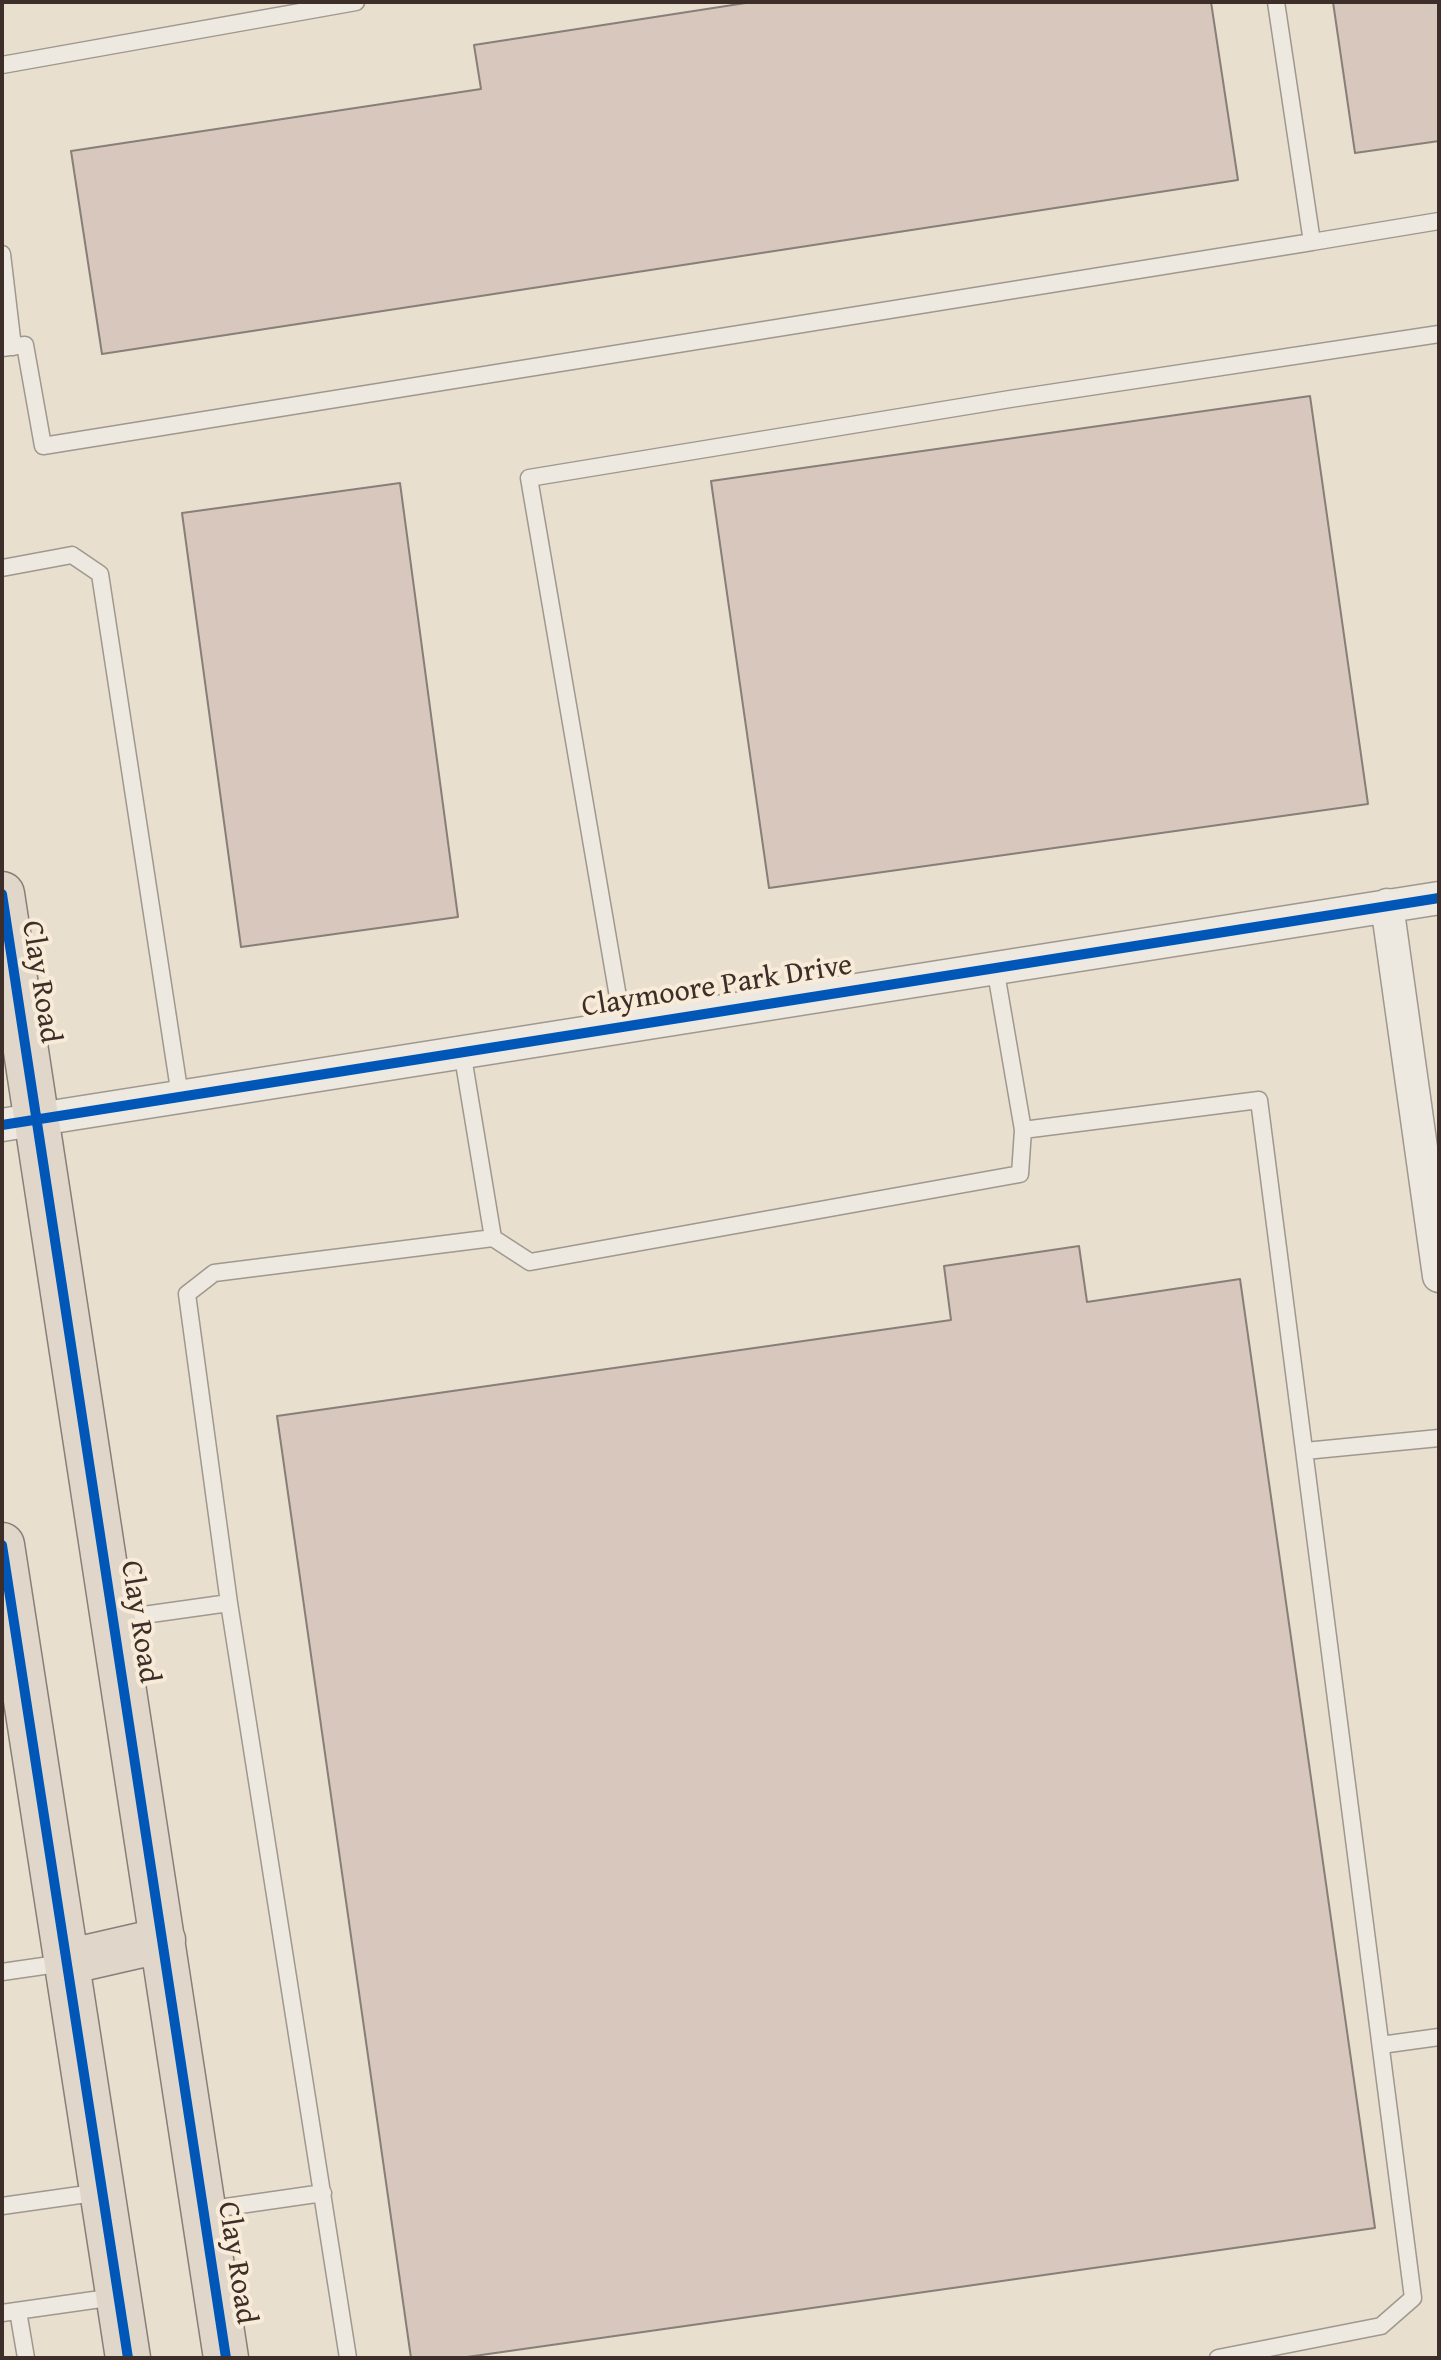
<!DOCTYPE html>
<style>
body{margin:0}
#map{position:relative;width:1441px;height:2360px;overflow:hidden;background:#e9dfcf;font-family:"Gentium Book Plus",serif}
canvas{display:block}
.frame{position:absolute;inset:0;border:4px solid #3d2e29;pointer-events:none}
</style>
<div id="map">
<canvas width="1441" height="2360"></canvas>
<div class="frame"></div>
</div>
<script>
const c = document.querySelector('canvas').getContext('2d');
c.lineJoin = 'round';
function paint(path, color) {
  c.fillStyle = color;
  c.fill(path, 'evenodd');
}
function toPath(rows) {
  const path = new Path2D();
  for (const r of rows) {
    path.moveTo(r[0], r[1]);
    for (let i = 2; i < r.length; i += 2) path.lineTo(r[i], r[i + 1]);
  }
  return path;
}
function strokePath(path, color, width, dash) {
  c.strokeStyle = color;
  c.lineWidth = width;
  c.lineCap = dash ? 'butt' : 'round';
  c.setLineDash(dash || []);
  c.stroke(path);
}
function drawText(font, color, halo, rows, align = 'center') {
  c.font = font + ' "Gentium Book Plus",serif';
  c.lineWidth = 8;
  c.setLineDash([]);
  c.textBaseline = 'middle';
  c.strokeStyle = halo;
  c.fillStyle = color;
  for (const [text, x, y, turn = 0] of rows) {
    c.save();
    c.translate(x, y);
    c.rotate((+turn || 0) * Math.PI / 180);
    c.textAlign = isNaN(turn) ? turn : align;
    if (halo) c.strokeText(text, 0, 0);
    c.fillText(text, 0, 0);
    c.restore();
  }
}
const building = toPath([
 [752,2,1211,2,1238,180,102,354,71,151,481,89,474,45,752,2],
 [1333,2,1439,2,1439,141,1355,153,1333,2],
 [1310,396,1368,804,769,888,711,481,1310,396],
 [400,483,458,917,241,947,182,513,400,483],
 [1079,1246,1087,1302,1240,1279,1375,2228,460,2358,411,2358,277,1416,951,1320,944,1266,1079,1246]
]);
const lane = toPath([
 [2,65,356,2],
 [1312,242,1439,221],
 [2,254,13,347],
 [2,348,25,345,43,446,1312,242,1276,2],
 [2,568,72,555,100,574,180,1096],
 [995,967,1023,1130],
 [623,1026,529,478,1010,399,1439,334],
 [462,1051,493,1238],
 [1305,1451,1439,1438],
 [115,1619,229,1603],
 [2,1972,64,1963],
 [1381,2045,1439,2037],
 [2,2206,101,2192],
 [205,2210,323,2193],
 [18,2311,26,2358],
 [2,2313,115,2297],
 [348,2358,229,1603,187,1294,214,1273,493,1238,530,1262,1020,1174,1023,1130,1259,1100,1413,2298,1381,2326,1218,2358]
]);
const street = toPath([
 [1387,905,1439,1276],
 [2,1125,1439,898]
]);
const primary = toPath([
 [2,894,226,2358],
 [2,1545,128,2358],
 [67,1962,163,1940]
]);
const cycleway = toPath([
 [2,894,226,2358],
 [2,1125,1439,898],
 [2,1545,128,2358]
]);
const streetNames = [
 ["Clay Road",40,982,81],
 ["Claymoore Park Drive",717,987,-9],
 ["Clay Road",139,1622,81],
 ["Clay Road",236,2263,81]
];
paint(building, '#d8c7bc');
strokePath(building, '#877f78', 2);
strokePath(lane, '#9f988e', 19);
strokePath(street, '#9f988e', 35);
strokePath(primary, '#877f78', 47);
strokePath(lane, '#ede8e0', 16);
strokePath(street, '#ede8e0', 32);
strokePath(primary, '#e0d7ca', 44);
strokePath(cycleway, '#0057b8', 10);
drawText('30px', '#3d2e29', '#f8ecd9', streetNames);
</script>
